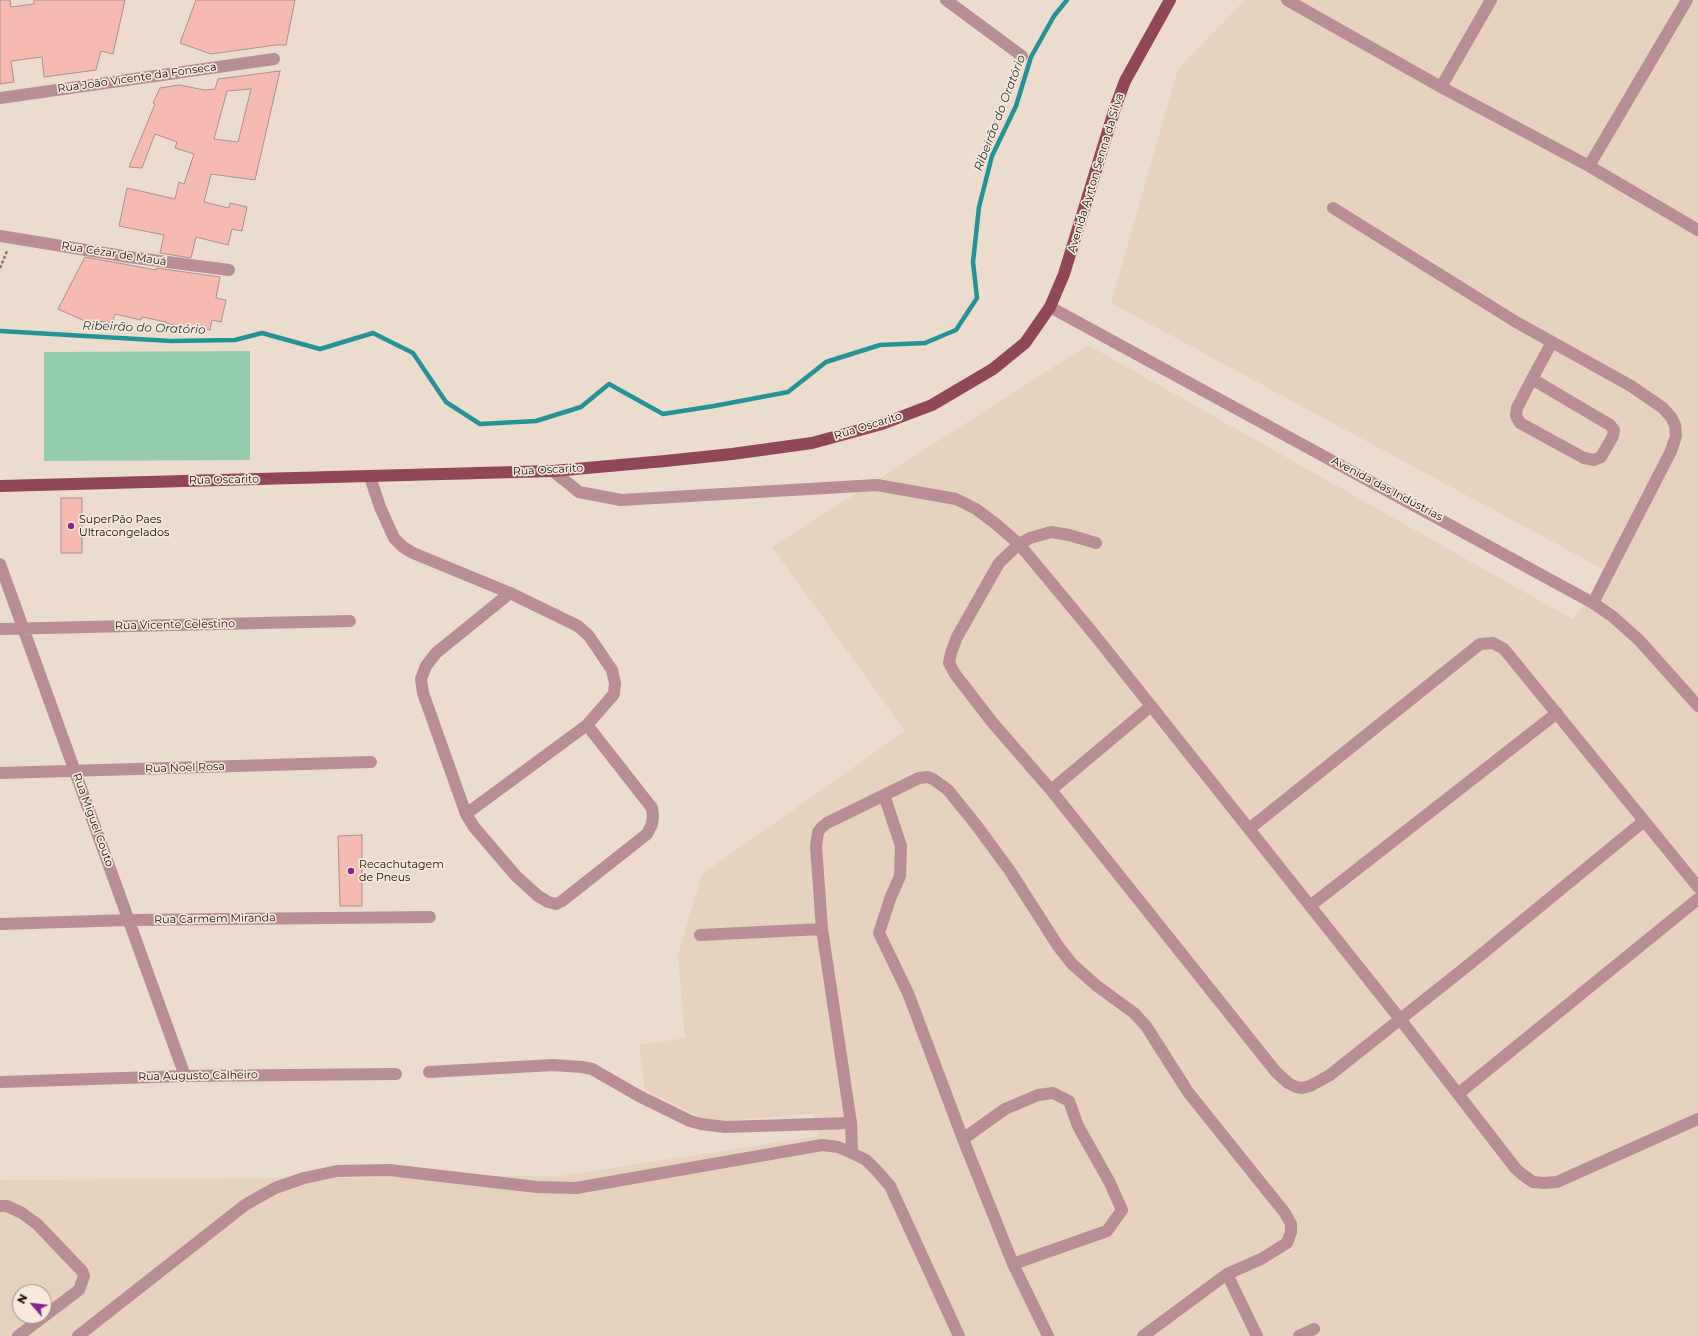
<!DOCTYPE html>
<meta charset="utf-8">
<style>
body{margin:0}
#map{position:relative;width:1698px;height:1336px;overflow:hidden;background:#ebdcce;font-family:Montserrat,sans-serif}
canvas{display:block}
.north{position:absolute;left:12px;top:1284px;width:40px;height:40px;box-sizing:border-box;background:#f8e9db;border:1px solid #9c9187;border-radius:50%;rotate:298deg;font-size:11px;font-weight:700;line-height:16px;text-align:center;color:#120d09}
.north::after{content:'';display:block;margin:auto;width:14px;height:18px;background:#88238b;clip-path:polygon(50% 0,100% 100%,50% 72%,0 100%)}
</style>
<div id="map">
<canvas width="1698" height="1336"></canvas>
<div class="north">N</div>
</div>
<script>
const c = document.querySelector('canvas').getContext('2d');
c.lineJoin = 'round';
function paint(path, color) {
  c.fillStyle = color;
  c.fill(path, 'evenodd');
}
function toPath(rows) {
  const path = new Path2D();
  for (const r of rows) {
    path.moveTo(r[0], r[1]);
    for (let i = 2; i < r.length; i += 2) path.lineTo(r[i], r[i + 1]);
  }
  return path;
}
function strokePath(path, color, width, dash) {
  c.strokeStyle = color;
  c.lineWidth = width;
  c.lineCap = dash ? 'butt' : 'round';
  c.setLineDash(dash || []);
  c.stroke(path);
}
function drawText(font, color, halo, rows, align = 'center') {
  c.font = font + ' Montserrat,sans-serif';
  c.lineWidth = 3.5;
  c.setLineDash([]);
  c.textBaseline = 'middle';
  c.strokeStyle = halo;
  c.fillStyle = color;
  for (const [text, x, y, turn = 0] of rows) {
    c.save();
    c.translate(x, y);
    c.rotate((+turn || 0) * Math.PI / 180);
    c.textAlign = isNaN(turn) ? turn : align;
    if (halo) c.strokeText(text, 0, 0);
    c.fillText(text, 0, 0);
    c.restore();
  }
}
const built = toPath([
 [1245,0,1698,0,1698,1336,0,1336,0,1180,560,1176,818,1136,813,1114,711,1122,645,1090,639,1045,685,1038,678,954,702,874,905,731,772,547,1088,345,1572,619,1612,574,1111,303,1178,69],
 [20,1292,44,1292,44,1316,20,1316]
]);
const green = toPath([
 [250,351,250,460,44,461,44,352]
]);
const stream = toPath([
 [0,331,171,341,235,340,262,333,320,349,373,333,413,353,446,402,480,424,536,421,581,407,609,384,663,414,714,406,788,392,826,362,880,345,925,343,956,330,977,298,973,262,979,207,992,156,1016,106,1031,57,1054,16,1067,0]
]);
const building = toPath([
 [0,0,10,0,11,7,34,4,34,0,125,0,113,54,101,51,96,70,44,77,42,57,11,61,14,82,0,84,0,0],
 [196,0,295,0,286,45,276,45,211,54,180,43,196,0],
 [280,71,255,180,211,174,204,202,229,208,230,203,247,207,242,231,232,229,228,245,196,237,191,258,160,253,164,235,119,226,127,188,175,199,179,182,184,184,194,154,175,148,177,142,155,134,142,168,129,167,155,104,153,103,160,88,179,85,205,90,215,89,218,79,280,71],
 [251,89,238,142,214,139,227,91,251,89],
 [85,257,156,270,156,268,220,277,216,298,226,300,221,322,212,320,210,330,199,328,199,330,187,330,188,328,166,323,166,322,142,317,141,320,115,314,112,323,97,321,96,323,85,321,58,309,85,257],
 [61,498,82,498,82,553,61,553,61,498],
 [362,835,362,906,340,906,338,836,362,835]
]);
const path = toPath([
 [0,268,7,251]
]);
const minor = toPath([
 [946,0,1022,56],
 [1287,0,1441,87,1491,0],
 [1441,87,1589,166,1687,0],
 [0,98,274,59],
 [1589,166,1698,230],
 [1333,208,1516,322,1631,386,1663,408,1671,417,1675,425,1676,436,1671,451,1593,603],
 [0,236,129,257,229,270],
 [1050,307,1593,603,1612,616,1639,640,1698,706],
 [1532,379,1610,425,1614,430,1613,436,1601,457,1594,460,1584,458,1520,423,1516,416,1517,408,1532,379,1552,342],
 [553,471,579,492,621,500,877,485,956,499,976,509,996,524,1019,544,1093,633,1249,829,1480,644,1493,643,1504,649,1698,887],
 [370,477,380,507,394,538,403,547,413,553,510,593,578,626,589,636,612,670,615,683,614,694,587,725,652,808,653,816,652,824,647,834,562,901,556,904,548,902,538,896,516,876,474,827,466,814,423,693,421,679,426,666,436,653,510,593],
 [0,564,185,1076],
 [0,629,350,621],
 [1151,706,1051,790,1276,1072,1288,1083,1296,1087,1302,1088,1310,1086,1330,1075,1471,963,1644,821],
 [0,773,371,762],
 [1051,790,992,722,955,674,949,663,951,653,957,637,999,563,1019,544,1030,538,1051,532,1069,535,1096,543],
 [884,795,901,846,900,876,890,899,879,933,908,993,963,1139,1013,1264,1048,1336],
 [466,814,587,725],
 [1249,829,1400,1019,1516,1169,1523,1175,1533,1182,1544,1183,1557,1182,1698,1119],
 [1310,906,1557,713],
 [0,924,129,920,430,917],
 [822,929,816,846,818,832,821,828,827,823,919,778,928,777,933,779,948,790,977,826,1010,871,1058,946,1072,964,1097,986,1134,1013,1146,1026,1188,1092,1285,1213,1291,1224,1291,1232,1287,1243,1261,1259,1227,1274,1143,1336],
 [700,935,822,929,851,1123,852,1153],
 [429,1072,553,1065,582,1067,592,1069,639,1096,690,1121,701,1124,725,1127,851,1123],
 [0,1082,185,1076,396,1074],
 [1458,1094,1698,899],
 [963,1139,1005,1109,1038,1095,1053,1093,1069,1101,1078,1126,1110,1183,1122,1210,1107,1231,1013,1264],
 [0,1206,7,1206,22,1213,37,1224,82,1271,84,1276,79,1290,18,1336],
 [1227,1274,1257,1336],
 [78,1336,245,1205,275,1188,304,1178,337,1171,389,1170,537,1187,576,1188,822,1145,838,1147,852,1153,866,1160,877,1171,890,1186,959,1336],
 [1299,1336,1314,1329]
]);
const major = toPath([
 [0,486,553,471,665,461,732,454,812,443,882,424,932,405,993,369,1025,343,1050,307,1064,274,1115,108,1125,81,1170,0]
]);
const markers = [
 [71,526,4,"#88238b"],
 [351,871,4,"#88238b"]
];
const streetNames = [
 ["Rua João Vicente da Fonseca",137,78,-8],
 ["Avenida Ayrton Senna da Silva",1096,173,-73],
 ["Rua Cézar de Mauá",114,254,9],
 ["Rua Oscarito",868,426,-17],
 ["Rua Oscarito",548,470,-3],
 ["Rua Oscarito",224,480,-1],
 ["Avenida das Indústrias",1387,489,28],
 ["Rua Vicente Celestino",175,625,-1],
 ["Rua Noel Rosa",185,768,-2],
 ["Rua Miguel Couto",93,820,70],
 ["Rua Carmem Miranda",215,919,-1],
 ["Rua Augusto Calheiro",198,1076,-1]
];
const poiNames = [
 ["SuperPão Paes",79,520],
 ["Ultracongelados",79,533],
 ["Recachutagem",359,865],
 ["de Pneus",359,878]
];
const waterNames = [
 ["Ribeirão do Oratório",1000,113,-69],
 ["Ribeirão do Oratório",144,328,2]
];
paint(built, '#e7d2be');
paint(green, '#95cdac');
strokePath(stream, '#249395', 4.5);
paint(building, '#f5bab0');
strokePath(building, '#a7928f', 1);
strokePath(path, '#7f756c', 2.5, [3, 2]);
strokePath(minor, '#b88d94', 12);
strokePath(major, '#904756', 12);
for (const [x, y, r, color] of markers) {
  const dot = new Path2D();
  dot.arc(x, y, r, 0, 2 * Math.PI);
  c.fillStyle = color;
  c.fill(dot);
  strokePath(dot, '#f8e9db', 1.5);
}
drawText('11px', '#120d09', '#f8e9db', streetNames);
drawText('11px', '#120d09', '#f8e9db', poiNames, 'left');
drawText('italic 12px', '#233b3b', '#f8e9db', waterNames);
</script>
